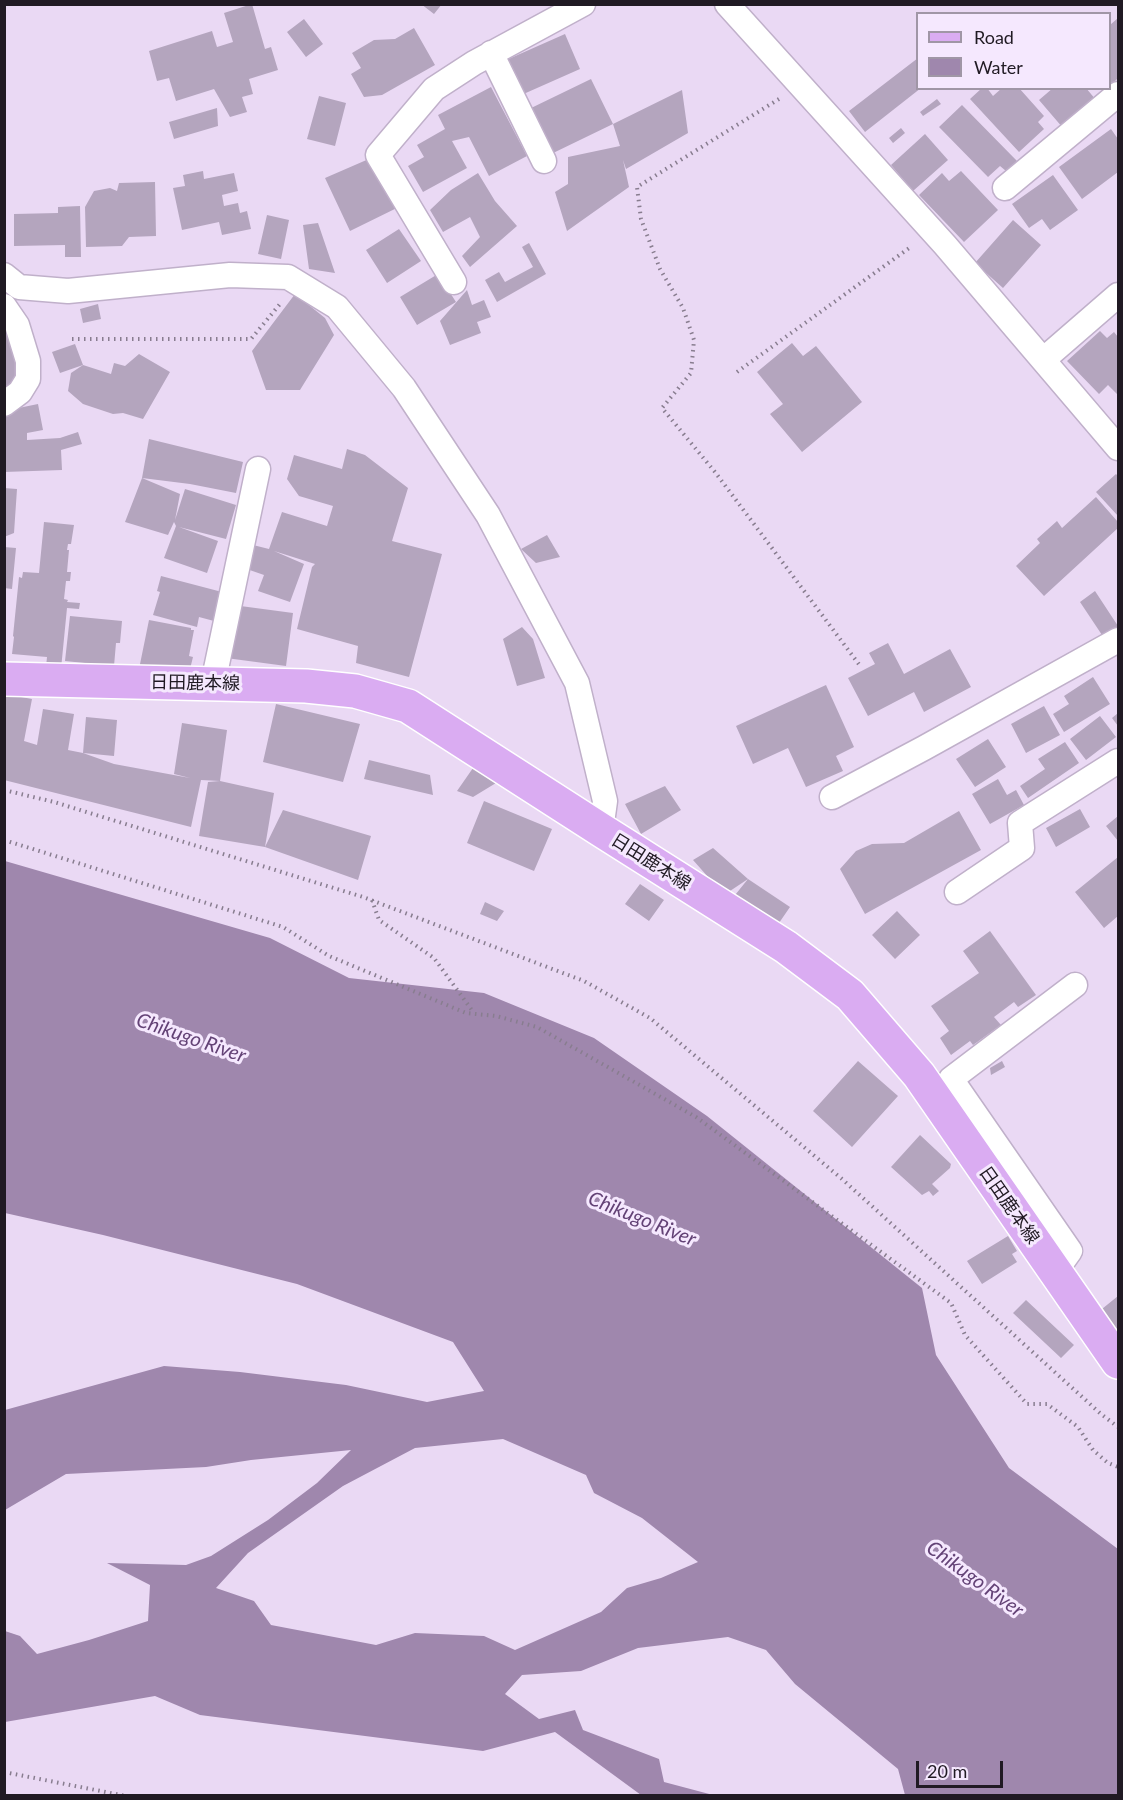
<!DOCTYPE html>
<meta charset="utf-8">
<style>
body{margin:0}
#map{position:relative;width:1123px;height:1800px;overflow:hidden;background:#ead9f4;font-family:Lato,sans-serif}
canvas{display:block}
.frame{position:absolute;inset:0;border:6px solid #201a23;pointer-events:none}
.legend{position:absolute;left:916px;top:12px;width:195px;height:78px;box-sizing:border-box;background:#f5e8fe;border:2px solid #a096a6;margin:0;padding:8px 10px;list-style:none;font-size:18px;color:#201a23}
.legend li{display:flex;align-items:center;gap:12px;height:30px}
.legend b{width:30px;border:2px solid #a096a6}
.scale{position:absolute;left:916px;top:1761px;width:87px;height:27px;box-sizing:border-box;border:3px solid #201a23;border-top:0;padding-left:8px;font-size:18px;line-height:21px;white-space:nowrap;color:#201a23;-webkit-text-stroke:4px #f5e8fe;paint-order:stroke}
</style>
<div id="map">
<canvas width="1123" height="1800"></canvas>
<div class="frame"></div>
<ul class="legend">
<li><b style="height:8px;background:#daacf2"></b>Road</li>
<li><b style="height:16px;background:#9f87ad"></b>Water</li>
</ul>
<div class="scale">20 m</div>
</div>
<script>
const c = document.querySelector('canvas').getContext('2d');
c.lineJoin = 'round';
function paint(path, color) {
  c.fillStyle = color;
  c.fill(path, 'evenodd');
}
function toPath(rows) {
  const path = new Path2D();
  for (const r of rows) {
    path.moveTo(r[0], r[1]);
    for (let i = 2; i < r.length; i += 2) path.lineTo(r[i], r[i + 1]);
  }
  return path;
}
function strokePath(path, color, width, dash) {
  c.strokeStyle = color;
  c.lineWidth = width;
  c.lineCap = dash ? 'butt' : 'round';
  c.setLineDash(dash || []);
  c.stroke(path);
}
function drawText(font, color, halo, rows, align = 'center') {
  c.font = font + ' Lato,"Noto Sans JP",sans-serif';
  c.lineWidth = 6;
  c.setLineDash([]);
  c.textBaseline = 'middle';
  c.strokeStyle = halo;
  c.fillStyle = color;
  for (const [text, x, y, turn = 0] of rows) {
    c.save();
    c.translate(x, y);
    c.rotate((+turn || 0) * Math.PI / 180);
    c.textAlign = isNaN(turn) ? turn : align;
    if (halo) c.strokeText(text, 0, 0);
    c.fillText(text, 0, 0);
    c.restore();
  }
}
const water = toPath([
 [5,861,270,938,349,978,484,993,594,1038,707,1116,922,1288,936,1355,1009,1468,1118,1549,1118,1795,905,1795,898,1769,795,1684,766,1650,728,1637,638,1648,581,1671,522,1675,505,1694,539,1719,575,1710,583,1730,659,1759,664,1782,713,1795,641,1795,555,1732,483,1751,200,1715,155,1696,5,1722,5,1631,20,1636,37,1654,89,1640,148,1621,150,1585,107,1563,186,1565,211,1556,268,1520,317,1483,351,1450,251,1460,206,1467,66,1474,5,1510,5,1410,164,1366,240,1372,346,1385,427,1402,484,1391,453,1342,297,1284,103,1235,5,1213],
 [503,1439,586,1475,594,1493,642,1518,698,1562,661,1578,627,1588,601,1612,515,1650,484,1636,415,1633,376,1645,271,1625,254,1601,216,1588,248,1553,343,1486,415,1448]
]);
const building = toPath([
 [252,4,265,49,271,47,278,70,249,79,253,94,242,97,247,112,230,117,214,89,176,101,169,78,157,81,149,51,212,31,217,47,233,42,224,13],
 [421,4,442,4,434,14],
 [1118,18,1118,78,1112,84,1110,81,1110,25],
 [304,19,323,44,306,57,287,32],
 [414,28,435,65,382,95,364,97,351,74,361,68,352,53,374,40,395,39],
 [565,34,580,69,519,96,504,61],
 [918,58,918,88,921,88,865,132,849,111],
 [591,79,613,124,549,155,527,110],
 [491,87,527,156,489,176,469,137,452,141,467,168,423,192,408,166,424,157,417,145,445,129,438,115],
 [982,88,987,88,993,96,1002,88,1019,88,1044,116,1038,122,1044,129,1019,152,970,99],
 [1053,88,1086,88,1096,100,1063,128,1039,100],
 [682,90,688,133,626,169,623,160,629,187,567,231,555,192,568,184,568,157,620,146,613,124],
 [319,96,346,103,335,146,307,139],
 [937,99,941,104,923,116,920,112],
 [962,105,1017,161,1006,171,1000,166,988,177,939,127],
 [217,108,218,126,174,139,169,122],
 [901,128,905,133,893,143,889,138],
 [1111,129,1118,139,1118,172,1082,199,1059,167],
 [925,134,948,160,913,191,891,165],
 [378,155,407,203,350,231,325,178],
 [203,171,204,179,234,173,238,191,222,195,224,206,238,203,240,213,247,211,251,229,222,235,219,222,182,230,173,188,185,186,183,175],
 [961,171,998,210,964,242,919,195,942,173,949,181],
 [478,173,495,201,517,226,470,267,462,256,480,237,470,217,443,232,430,210,451,190],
 [1053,175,1078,210,1050,230,1042,219,1029,228,1012,204],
 [155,182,156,236,129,237,122,246,86,247,85,207,94,191,110,188,117,191,119,183],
 [80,206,81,257,65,257,65,245,14,246,14,214,58,213,58,207],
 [267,215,289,220,281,259,258,254],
 [1013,220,1041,245,1003,288,975,263],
 [318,223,335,273,309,269,303,225],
 [399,229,421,261,387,283,366,250],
 [529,243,546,274,497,302,485,280,499,272,505,282,533,267,522,247],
 [438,274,456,302,417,325,400,297],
 [467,290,472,305,484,300,491,317,477,322,481,333,450,345,440,321],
 [295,294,325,318,334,335,300,390,266,390,252,351],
 [98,304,101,319,83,323,80,309],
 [1100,331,1107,338,1114,332,1118,337,1118,395,1108,385,1099,394,1067,361],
 [13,332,20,388,4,393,4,334],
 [792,343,803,356,816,346,862,402,802,452,770,414,783,404,757,372],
 [75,344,83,365,111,374,114,363,125,366,139,354,170,372,143,419,123,413,113,414,83,404,68,391,71,373,83,365,60,373,52,352],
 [38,404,43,430,27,433,27,440,60,438,78,432,82,444,61,450,62,470,4,472,4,411],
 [149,439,243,462,236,493,190,484,142,478,180,494,175,520,185,489,236,505,226,539,179,527,218,541,207,573,164,558,176,526,174,522,168,535,125,522,142,478],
 [347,449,365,455,408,488,392,541,442,554,409,677,356,663,358,646,297,629,312,567,315,564,274,551,304,564,290,602,258,591,264,575,241,567,249,544,269,549,282,512,327,526,333,506,299,496,287,479,294,455,342,469],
 [1116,474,1118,476,1118,516,1096,492],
 [4,488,17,489,14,533,4,537],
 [1096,497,1118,522,1118,528,1044,596,1016,566,1040,543,1037,539,1057,521,1062,528],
 [44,522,74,525,71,544,68,544,67,550,69,550,67,572,71,572,70,581,66,581,64,599,68,600,67,602,80,603,79,609,67,608,61,669,46,667,47,657,12,654,14,637,13,636,19,577,22,578,23,572,39,573],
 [547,535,560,557,536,563,521,549],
 [4,547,16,548,12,589,4,588],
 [161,576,222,592,214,621,199,617,197,627,153,615,160,592,157,591],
 [1095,591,1118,626,1118,628,1104,638,1080,602],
 [233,605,293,613,286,666,226,658],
 [70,616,122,621,120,643,116,643,114,666,65,661],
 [149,620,191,628,191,630,194,630,189,656,193,657,190,669,139,669],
 [522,627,533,639,545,678,517,686,503,639],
 [888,643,904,674,950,649,971,687,924,712,914,692,868,716,848,678,875,664,869,653],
 [1093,677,1110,704,1064,732,1053,714,1069,704,1064,696],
 [826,685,854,747,836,756,843,771,806,787,788,748,753,764,736,726],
 [5,694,32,699,24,741,37,745,43,709,74,714,68,750,83,753,114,764,190,778,174,774,182,723,227,730,220,781,201,780,191,827,4,780],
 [276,704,360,724,343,782,263,762],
 [1044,706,1060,735,1026,753,1011,724],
 [1118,713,1118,726,1112,718],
 [1100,716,1116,737,1086,760,1070,739],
 [86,717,117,720,114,756,83,753],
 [988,739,1006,767,975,787,956,759],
 [1065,742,1079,763,1028,798,1020,786,1045,769,1038,759],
 [369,760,430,775,433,795,364,779],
 [473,768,496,783,473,797,457,791],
 [998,779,1007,795,1016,790,1024,805,990,824,972,794],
 [220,781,274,793,265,847,199,836,208,782],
 [665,786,681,810,641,834,625,804],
 [484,801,552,829,534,871,467,843],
 [1080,809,1090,827,1056,847,1046,828],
 [283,810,371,836,358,880,265,847],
 [959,811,981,850,865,914,840,869,856,851,872,844,904,843],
 [1118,816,1118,841,1106,826],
 [713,848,748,879,724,895,693,860],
 [1118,857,1118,916,1104,928,1075,892],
 [748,879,790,907,770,936,731,900],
 [640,884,664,900,649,921,625,904],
 [485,902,504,911,497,921,480,914],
 [897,911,920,935,895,959,872,935],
 [990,931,1036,995,1018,1007,1014,1002,994,1017,1001,1025,973,1045,970,1041,951,1055,940,1038,949,1031,931,1006,979,973,963,951],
 [858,1061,898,1096,852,1147,813,1111],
 [1002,1061,1005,1067,991,1075,990,1068],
 [920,1135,951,1164,950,1168,932,1184,939,1191,933,1196,929,1191,922,1195,891,1167],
 [1008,1236,1017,1251,1012,1254,1017,1262,982,1284,967,1261],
 [1118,1296,1118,1342,1097,1313],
 [1026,1300,1074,1345,1061,1358,1013,1313]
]);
const path = toPath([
 [779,99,637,187,641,219,660,269,683,308,694,340,691,373,662,408,715,472,861,667],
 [72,339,251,339,280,304],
 [737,372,912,246],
 [4,790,54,802,363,897,584,981,650,1018,842,1179,1101,1414,1118,1427],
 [4,840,283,927,329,956,466,1013,496,1016,537,1027,696,1117,951,1303,965,1335,1027,1404,1047,1404,1078,1427,1093,1450,1108,1463,1118,1467],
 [372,900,379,920,434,958,474,1013],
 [4,1772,126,1796]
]);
const street = toPath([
 [727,4,945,245,1118,448],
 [491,53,544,161],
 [1005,188,1118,94],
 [4,275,19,287,68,291,230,275,288,277,337,307,404,388,488,515,577,683,605,801,601,830],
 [454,282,378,155,434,89,474,63,583,4],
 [4,306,17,325,28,361,28,379,20,392,4,404],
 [1043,360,1118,295],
 [213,683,258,469],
 [832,797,924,748,1118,640],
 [957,892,1022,848,1020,823,1118,761],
 [1055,1272,1070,1251,951,1079,1075,985]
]);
const primary = toPath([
 [4,679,306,686,355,691,408,706,601,830,786,947,850,995,919,1075,1118,1362]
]);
const streetNames = [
 ["日田鹿本線",195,683,1],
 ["日田鹿本線",651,862,32],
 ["日田鹿本線",1009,1205,55]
];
const waterNames = [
 ["Chikugo River",191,1038,19],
 ["Chikugo River",642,1219,22],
 ["Chikugo River",975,1579,36]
];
paint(water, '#9f87ad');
paint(building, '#b4a5be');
strokePath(street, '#c0b0ca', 27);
strokePath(primary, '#fff', 36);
strokePath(path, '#887d8f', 4, [1.5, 4.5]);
strokePath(street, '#fff', 24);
strokePath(primary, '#daacf2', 33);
drawText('18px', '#201a23', '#f5e8fe', streetNames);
drawText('italic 20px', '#634276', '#f5e8fe', waterNames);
</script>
